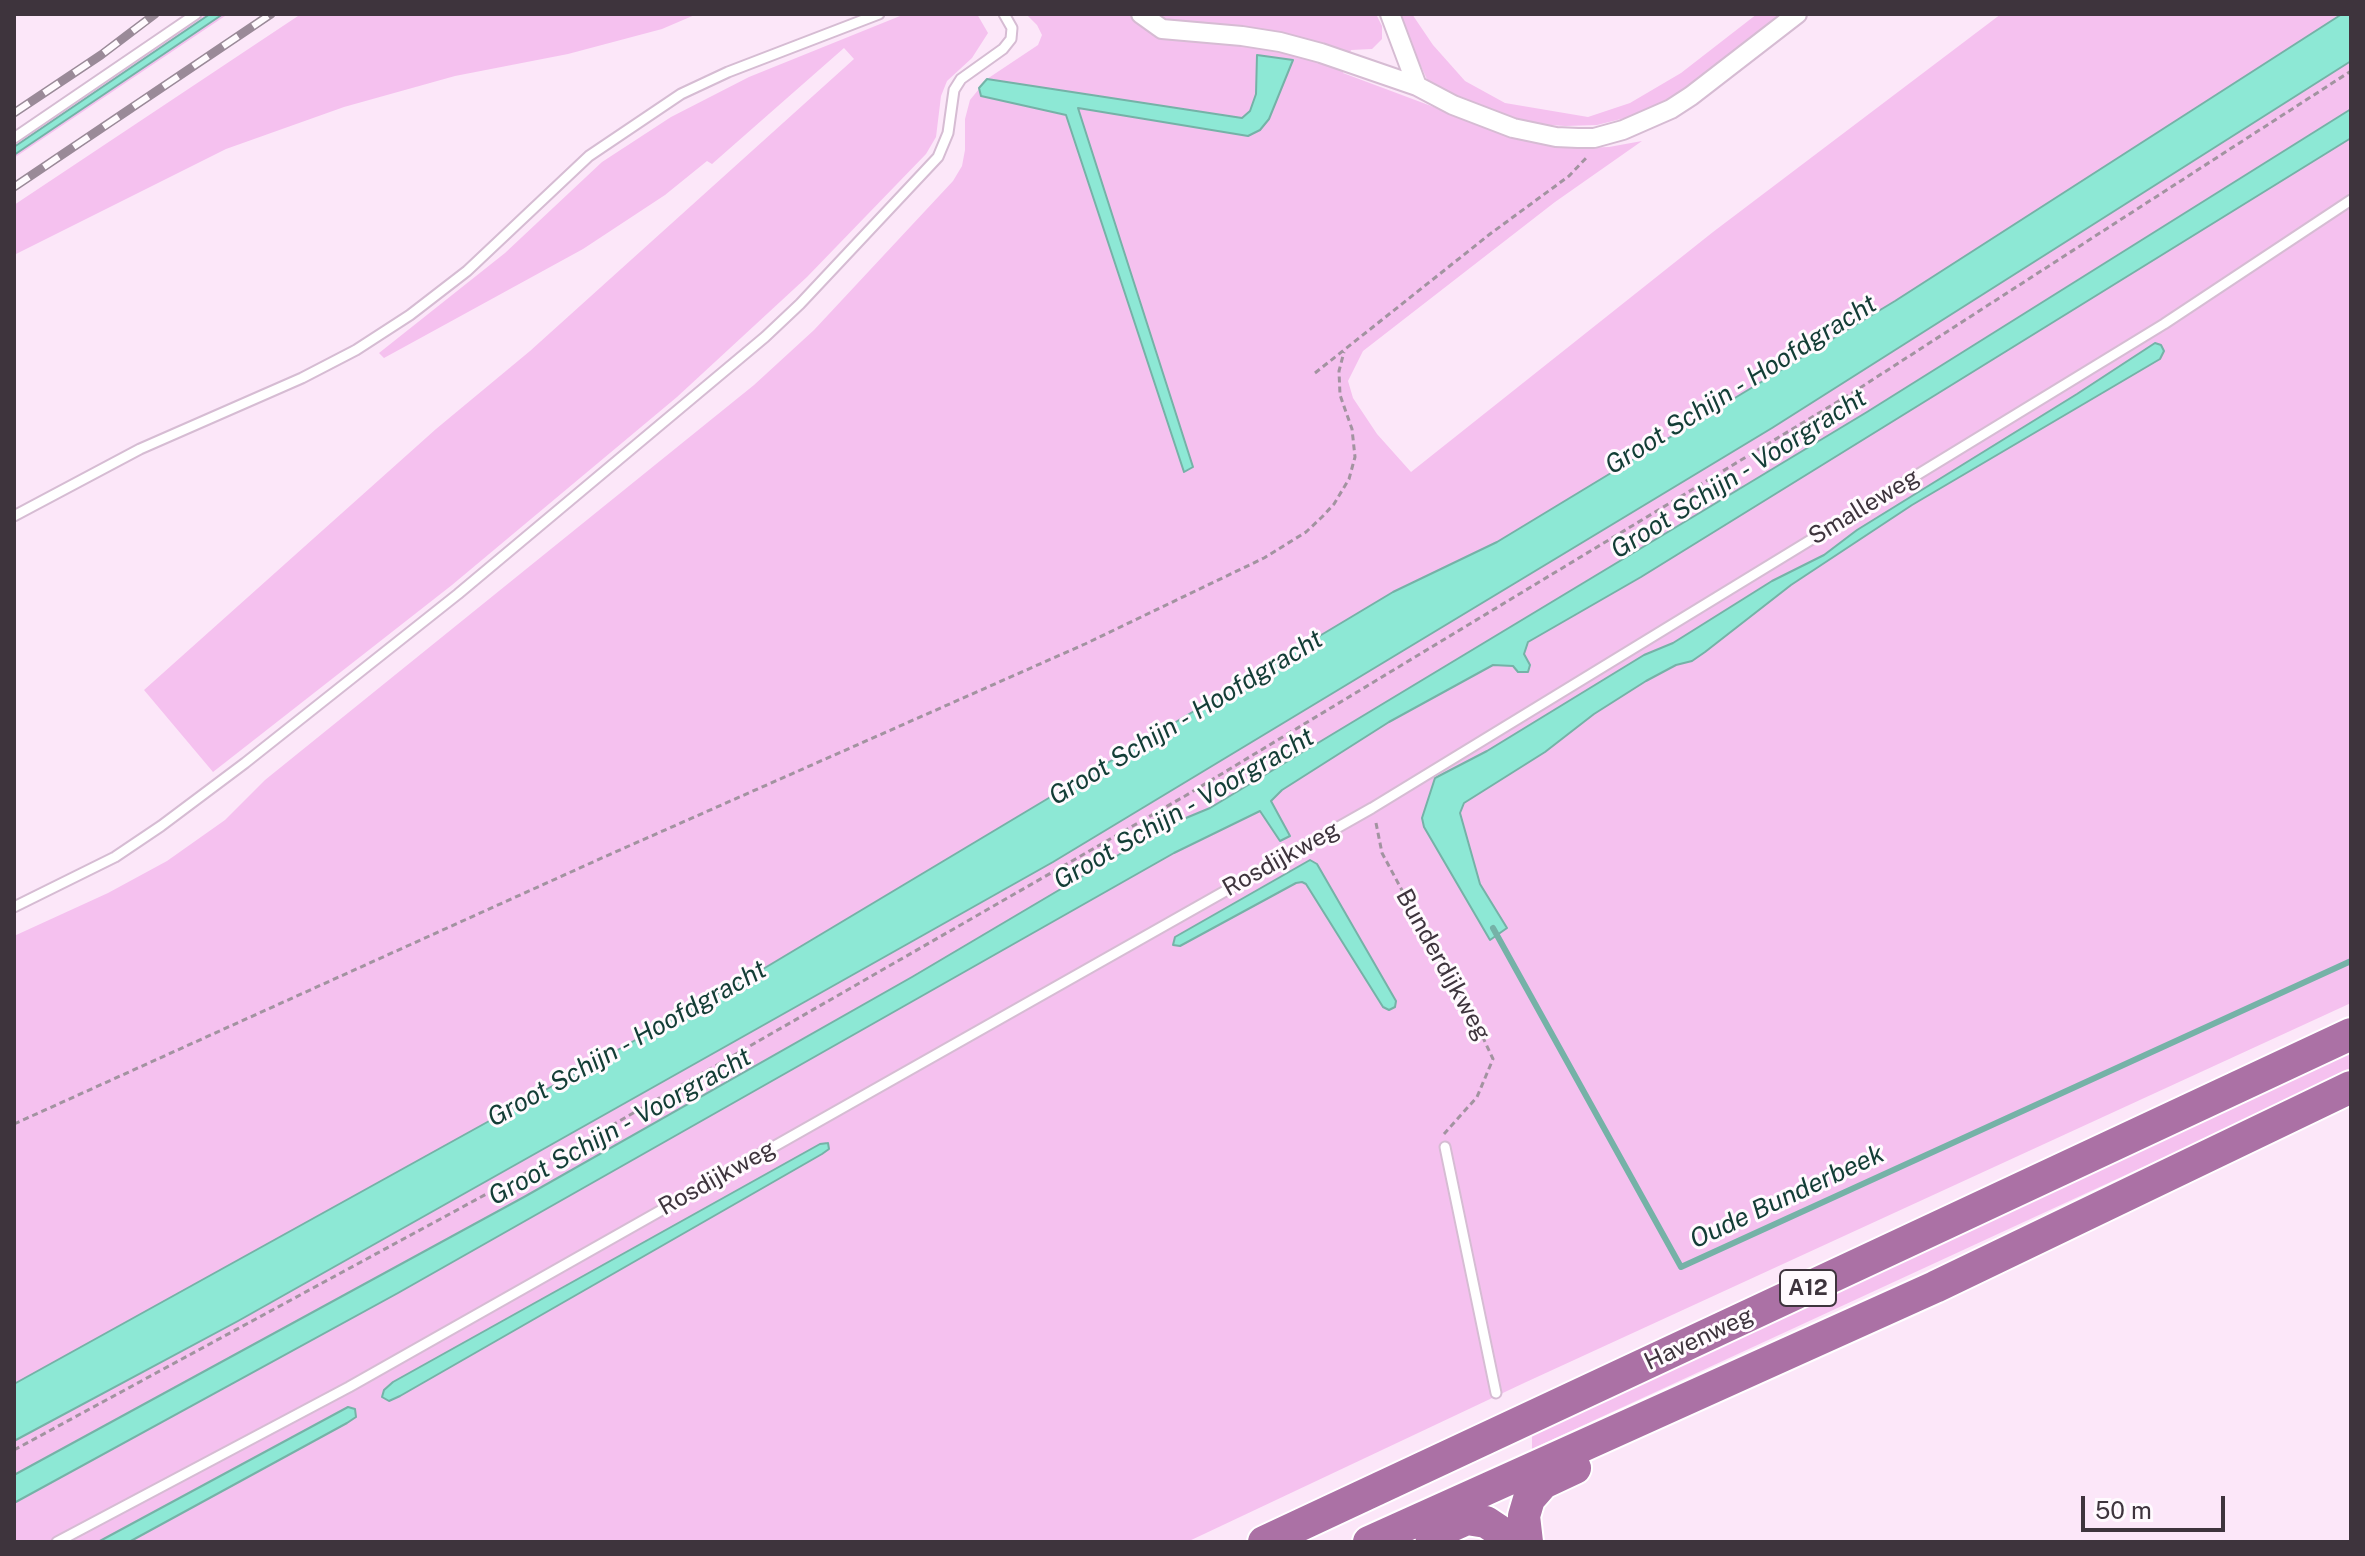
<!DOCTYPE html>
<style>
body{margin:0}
#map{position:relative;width:2365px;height:1556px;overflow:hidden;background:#fce7f9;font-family:"Public Sans",sans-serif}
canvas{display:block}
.frame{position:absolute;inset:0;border:16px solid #3e343d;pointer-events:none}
.scale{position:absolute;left:2081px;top:1496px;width:144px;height:36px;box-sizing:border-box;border:4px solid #3e343d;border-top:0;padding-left:10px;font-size:24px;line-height:28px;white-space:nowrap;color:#3e343d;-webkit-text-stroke:6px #fffafe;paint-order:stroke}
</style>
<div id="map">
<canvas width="2365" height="1556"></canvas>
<div class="frame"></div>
<div class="scale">50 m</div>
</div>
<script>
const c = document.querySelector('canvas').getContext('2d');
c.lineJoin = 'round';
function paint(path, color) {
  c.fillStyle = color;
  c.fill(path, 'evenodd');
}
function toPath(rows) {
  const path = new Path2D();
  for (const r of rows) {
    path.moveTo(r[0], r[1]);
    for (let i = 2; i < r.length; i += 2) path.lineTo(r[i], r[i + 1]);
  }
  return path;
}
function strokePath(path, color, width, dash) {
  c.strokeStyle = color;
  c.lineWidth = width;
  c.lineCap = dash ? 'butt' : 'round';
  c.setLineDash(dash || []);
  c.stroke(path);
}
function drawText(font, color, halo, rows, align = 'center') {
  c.font = font + ' "Public Sans",sans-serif';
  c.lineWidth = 6;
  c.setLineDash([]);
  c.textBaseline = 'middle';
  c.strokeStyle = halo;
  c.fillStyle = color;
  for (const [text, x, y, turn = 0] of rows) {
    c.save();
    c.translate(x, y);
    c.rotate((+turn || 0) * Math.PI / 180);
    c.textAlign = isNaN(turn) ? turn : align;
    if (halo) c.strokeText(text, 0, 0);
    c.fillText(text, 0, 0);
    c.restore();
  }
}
const green = toPath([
 [206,14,228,14,14,158,14,144],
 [301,14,697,14,662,29,568,54,455,76,344,107,226,149,14,255,14,205],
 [905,14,977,14,988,33,972,58,947,81,941,96,936,137,926,154,807,277,677,397,452,585,213,772,144,690,436,429,530,351,854,59,844,48,712,164,707,161,665,195,583,249,384,358,379,353,505,253,602,162,671,117,749,77],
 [1026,14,1376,14,1382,26,1382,39,1372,49,1351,50,1343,73,1522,140,1574,148,1609,147,1642,141,1555,202,1363,351,1348,381,1353,398,1377,434,1411,472,1713,232,2001,14,2351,14,2351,1003,1524,1383,1187,1542,14,1542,14,936,108,893,167,861,225,820,265,780,754,385,814,330,953,181,962,166,965,150,965,119,970,100,987,79,1038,45,1042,35,1037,25],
 [1397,14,1412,14,1433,45,1465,81,1505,103,1588,117,1630,103,1681,73,1757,14,1783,14,1696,82,1662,103,1629,117,1597,125,1565,126,1534,124,1503,117,1430,86],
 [2351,1051,2351,1071,1532,1449,1532,1434]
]);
const water = toPath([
 [210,14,223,14,14,155,14,147,210,14],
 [2342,14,2351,14,2351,61,1772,428,1053,862,238,1321,14,1441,14,1384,753,975,1393,592,1497,542,1895,301,2342,14],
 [1257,55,1293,60,1269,119,1260,130,1248,136,1078,108,1193,467,1184,472,1066,115,981,96,979,88,987,79,1242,118,1250,111,1256,94,1257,55],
 [2351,109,2351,138,1641,577,1528,642,1524,654,1530,665,1528,672,1518,672,1513,666,1493,665,1389,722,1282,790,1271,801,1290,836,1280,841,1260,811,1174,853,398,1293,14,1503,14,1475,524,1197,912,977,1169,825,1210,808,1867,412,2351,109],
 [2155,343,2161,345,2164,351,2160,359,1912,505,1791,585,1705,652,1692,661,1676,665,1646,681,1594,714,1545,752,1464,803,1460,813,1480,884,1507,928,1490,940,1424,827,1422,818,1435,778,1487,751,1644,655,1673,643,1772,581,1824,555,1857,530,2077,394,2155,343],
 [1310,860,1317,864,1396,1001,1395,1007,1389,1010,1383,1007,1306,884,1302,882,1296,883,1180,946,1173,945,1175,937,1310,860],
 [828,1143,829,1149,822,1154,400,1396,389,1401,382,1397,384,1390,393,1382,820,1144,828,1143],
 [348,1407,355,1409,356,1417,347,1423,129,1542,98,1542,348,1407]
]);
const stream = toPath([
 [1493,928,1681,1267,2351,961]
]);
const path = toPath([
 [1315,373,1490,234,1569,176,1588,156],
 [1376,823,1382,853,1456,991,1471,1012,1493,1059,1477,1097,1444,1134],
 [14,1124,604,857,1085,644,1264,558,1306,532,1322,517,1334,504,1349,479,1355,457,1352,429,1340,395,1339,371,1344,352],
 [14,1450,588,1139,1185,796,1852,393,2351,71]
]);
const service = toPath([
 [14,138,196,14],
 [14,516,140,449,302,378,356,350,410,315,467,271,589,156,681,94,728,72,879,14],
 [14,907,115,857,161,826,245,763,458,594,765,337,800,304,938,157,948,133,954,90,961,79,1003,49,1011,39,1012,28,1004,14],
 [1445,1147,1496,1393],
 [57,1542,349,1387,1372,808,2164,324,2351,200]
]);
const minor = toPath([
 [1141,14,1162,29,1242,36,1280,42,1321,53,1417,86,1453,105,1513,128,1556,137,1578,138,1594,138,1623,130,1671,109,1691,96,1797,14],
 [1390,14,1417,86]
]);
const motorway = toPath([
 [1431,1535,1467,1519,1486,1522,1501,1532,1507,1542],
 [1264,1542,2351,1034],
 [1369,1542,1935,1287,2351,1087],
 [1527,1542,1524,1516,1529,1499,1543,1483,1575,1468]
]);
const rail = toPath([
 [14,113,101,55,155,14],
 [14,187,271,14]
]);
const shields = [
 [1808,1288,56]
];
const shieldNames = [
 ["A12",1808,1288]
];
const streetNames = [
 ["Smalleweg",1864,507,-31],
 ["Rosdijkweg",1281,859,-29],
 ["Bunderdijkweg",1443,965,61],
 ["Rosdijkweg",717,1178,-29],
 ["Havenweg",1699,1339,-25]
];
const waterNames = [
 ["Groot Schijn - Hoofdgracht",1741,385,-32],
 ["Groot Schijn - Voorgracht",1739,474,-32],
 ["Groot Schijn - Hoofdgracht",1186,718,-31],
 ["Groot Schijn - Voorgracht",1184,809,-30],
 ["Groot Schijn - Hoofdgracht",627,1044,-29],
 ["Groot Schijn - Voorgracht",620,1127,-29],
 ["Oude Bunderbeek",1787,1197,-25]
];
paint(green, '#f5c1ef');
paint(water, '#8de8d5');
strokePath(water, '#75b2a7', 2);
strokePath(stream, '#75b2a7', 6);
strokePath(service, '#d6bcd3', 13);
strokePath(minor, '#d6bcd3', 22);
strokePath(motorway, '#fff', 36);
strokePath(path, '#a293a0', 3, [6, 4]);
strokePath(service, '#fff', 9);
strokePath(minor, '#fff', 18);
strokePath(motorway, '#ab71a5', 32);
strokePath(rail, '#9a8a98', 9);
strokePath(rail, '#fffafe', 6, [18]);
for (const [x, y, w] of shields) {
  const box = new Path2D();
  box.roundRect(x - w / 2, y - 18, w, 36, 6);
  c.fillStyle = '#fffafe';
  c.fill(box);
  strokePath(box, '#3e343d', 2);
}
drawText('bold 22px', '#3e343d', null, shieldNames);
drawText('24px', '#3e343d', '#fffafe', streetNames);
drawText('italic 26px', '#133d36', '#fffafe', waterNames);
</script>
